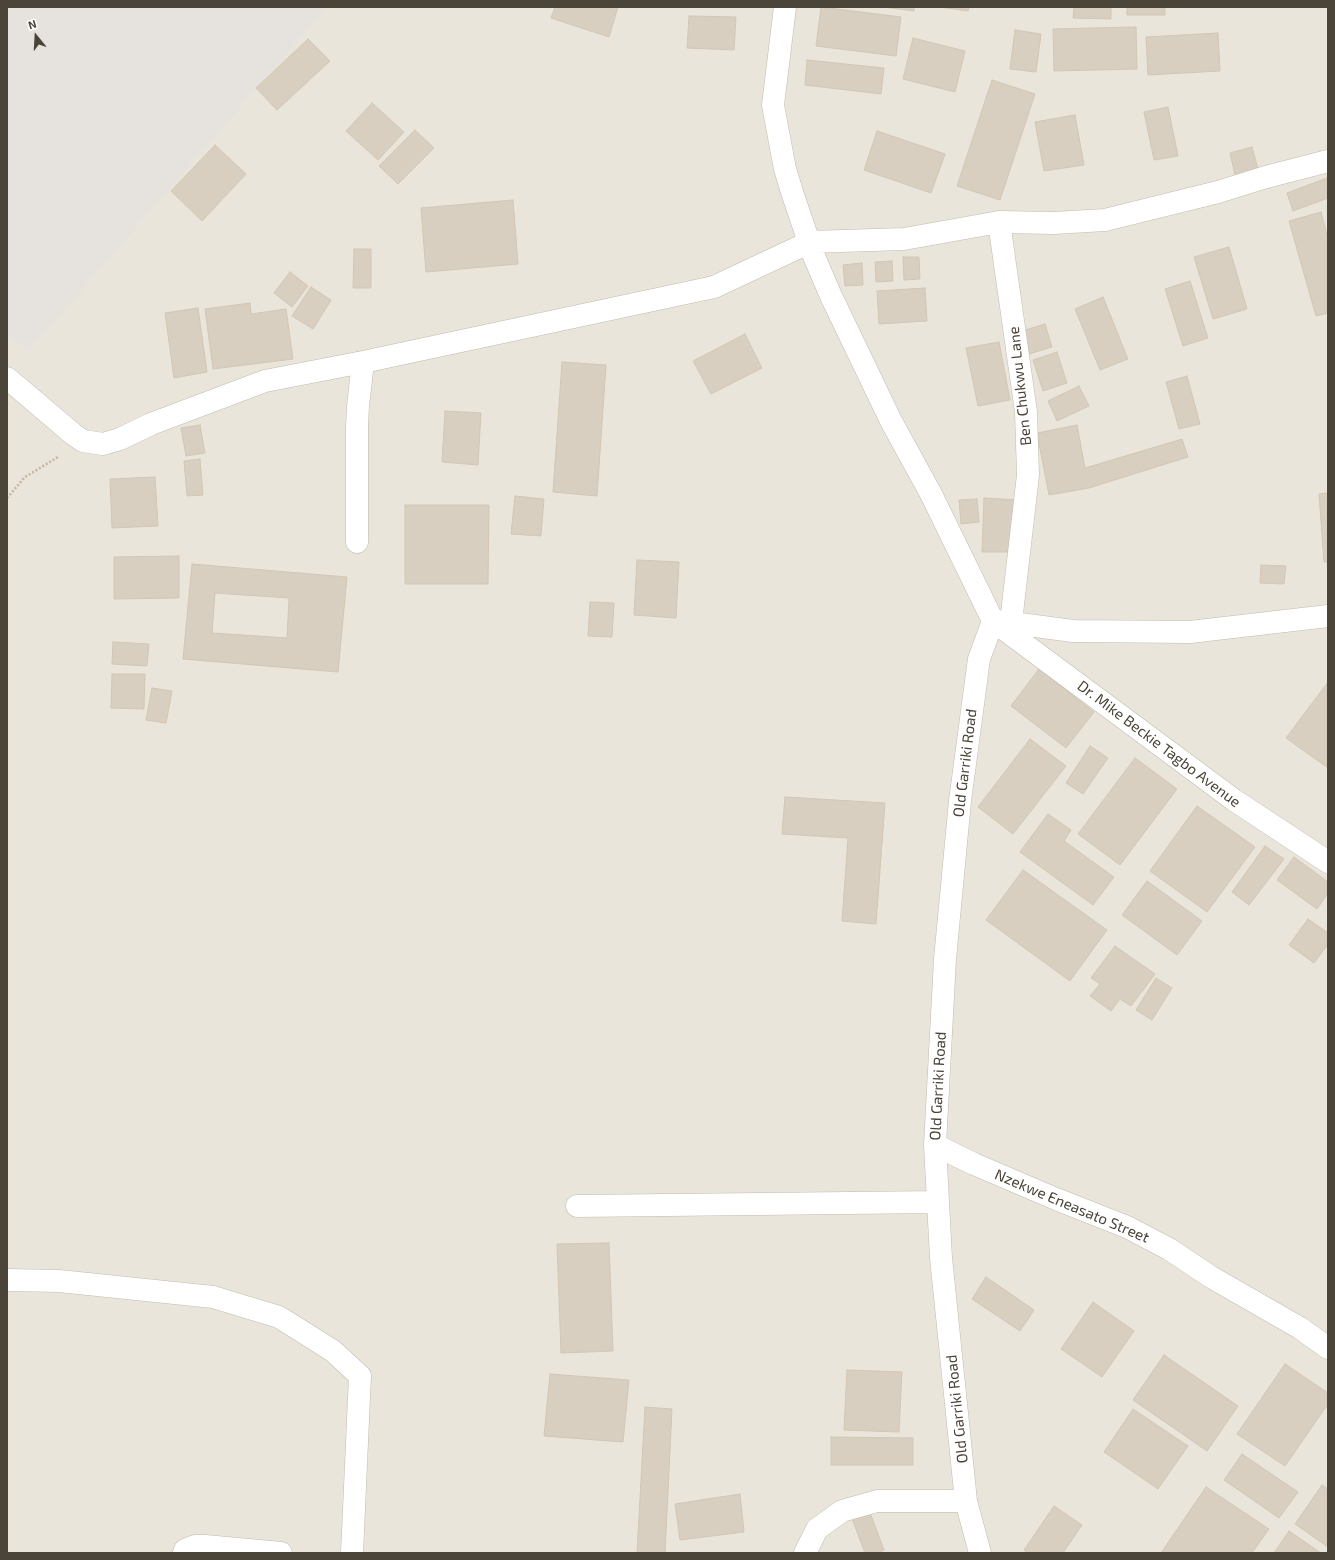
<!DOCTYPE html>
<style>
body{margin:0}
#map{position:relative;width:1335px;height:1560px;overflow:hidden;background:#f6f3ec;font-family:"Exo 2",sans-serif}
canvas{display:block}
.frame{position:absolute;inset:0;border:8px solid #4b4439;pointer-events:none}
.north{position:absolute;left:16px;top:16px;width:40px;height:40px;-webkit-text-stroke:3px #fff;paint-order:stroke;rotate:342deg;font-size:11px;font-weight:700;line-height:16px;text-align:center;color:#4b4439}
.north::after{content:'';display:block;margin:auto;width:14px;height:18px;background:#4b4439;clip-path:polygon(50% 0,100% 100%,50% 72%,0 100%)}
</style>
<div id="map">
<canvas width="1335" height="1560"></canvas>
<div class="frame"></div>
<div class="north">N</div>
</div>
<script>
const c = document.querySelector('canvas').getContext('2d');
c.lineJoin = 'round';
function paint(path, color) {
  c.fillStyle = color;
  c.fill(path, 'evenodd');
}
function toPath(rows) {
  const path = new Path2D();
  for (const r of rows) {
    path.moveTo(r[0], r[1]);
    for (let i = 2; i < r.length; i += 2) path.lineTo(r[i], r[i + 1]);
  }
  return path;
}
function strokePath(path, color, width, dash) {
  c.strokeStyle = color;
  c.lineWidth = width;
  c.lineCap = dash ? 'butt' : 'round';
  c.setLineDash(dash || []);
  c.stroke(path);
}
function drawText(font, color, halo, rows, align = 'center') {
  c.font = font + ' "Exo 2",sans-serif';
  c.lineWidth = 3;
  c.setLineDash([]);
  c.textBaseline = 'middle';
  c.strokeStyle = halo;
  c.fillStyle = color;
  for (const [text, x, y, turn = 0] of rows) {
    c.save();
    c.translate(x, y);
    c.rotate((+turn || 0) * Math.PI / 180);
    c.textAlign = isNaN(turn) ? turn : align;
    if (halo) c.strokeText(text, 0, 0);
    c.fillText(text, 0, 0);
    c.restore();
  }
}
const residential = toPath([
 [7,7,1328,7,1328,1553,7,1553]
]);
const industrial = toPath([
 [7,7,327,7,29,351,7,333]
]);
const building = toPath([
 [555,7,618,7,609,37,551,18,555,7],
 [821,7,901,17,896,56,816,46,821,7],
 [883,7,914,7,914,11,883,7],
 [939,7,969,7,968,11,939,7],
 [1074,7,1111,7,1111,19,1073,18,1074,7],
 [1127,7,1165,7,1165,15,1127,15,1127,7],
 [689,16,736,17,734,50,687,48,689,16],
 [1136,27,1137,69,1054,71,1053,29,1136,27],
 [1015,30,1041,34,1036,72,1010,69,1015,30],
 [1218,33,1220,71,1148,75,1146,37,1218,33],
 [913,38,965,51,955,92,903,79,913,38],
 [308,39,330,61,277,110,256,88,308,39],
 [807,60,884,68,881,94,805,85,807,60],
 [992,80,1035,94,1000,200,957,186,992,80],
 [372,103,404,132,378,160,346,131,372,103],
 [1168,107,1178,156,1154,160,1144,112,1168,107],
 [1075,115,1084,165,1044,171,1035,122,1075,115],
 [415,130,434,148,398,184,379,166,415,130],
 [877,131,945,154,931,193,864,170,877,131],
 [215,145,246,174,202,221,171,191,215,145],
 [1252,147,1258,169,1235,175,1230,153,1252,147],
 [1327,178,1328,182,1328,198,1293,211,1287,193,1327,178],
 [513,200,518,264,426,272,421,208,513,200],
 [1321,212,1328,238,1328,313,1316,316,1289,221,1321,212],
 [1229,247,1247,309,1213,319,1194,257,1229,247],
 [354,249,371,249,371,288,353,288,354,249],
 [903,257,919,257,920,279,904,280,903,257],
 [892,261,893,281,876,282,875,262,892,261],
 [862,263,863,285,845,286,843,265,862,263],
 [290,272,308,286,292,307,274,293,290,272],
 [1190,281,1208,338,1183,346,1165,289,1190,281],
 [311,287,331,300,313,329,292,316,311,287],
 [925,288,927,321,879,324,877,291,925,288],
 [1103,297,1128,359,1100,370,1075,309,1103,297],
 [250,303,251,314,286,309,293,359,213,369,205,309,250,303],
 [198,308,207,372,174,378,165,313,198,308],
 [1045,324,1052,347,1029,354,1022,331,1045,324],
 [745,334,762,368,711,394,693,361,745,334],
 [999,342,1010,400,978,406,966,348,999,342],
 [1057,352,1067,383,1043,391,1033,360,1057,352],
 [562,362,606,365,597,496,553,492,562,362],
 [1187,376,1200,424,1179,429,1166,382,1187,376],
 [1079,386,1089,406,1057,421,1048,401,1079,386],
 [445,411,481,413,478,465,442,462,445,411],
 [200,425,205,453,186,456,181,428,200,425],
 [1077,425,1085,468,1182,439,1188,457,1089,488,1049,495,1037,433,1077,425],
 [200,459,203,495,187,496,184,461,200,459],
 [155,477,158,526,112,528,110,479,155,477],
 [1328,493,1328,562,1324,562,1319,494,1328,493],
 [515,496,544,499,541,536,511,534,515,496],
 [984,498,1019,500,1017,552,982,552,984,498],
 [977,499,979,522,961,524,959,500,977,499],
 [405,505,489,505,488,584,405,584,405,505],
 [179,556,179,598,114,599,114,557,179,556],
 [637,560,679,562,676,618,634,615,637,560],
 [192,564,347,577,338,672,183,659,192,564],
 [215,593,289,598,287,638,212,633,215,593],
 [1261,565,1286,566,1284,584,1260,583,1261,565],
 [590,602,614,603,612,637,588,636,590,602],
 [113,642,149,644,147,666,112,664,113,642],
 [1039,669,1094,712,1066,748,1011,706,1039,669],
 [112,674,145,674,144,709,111,708,112,674],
 [1328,682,1328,768,1286,738,1328,682],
 [152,688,172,691,166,723,146,720,152,688],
 [1030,739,1066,766,1013,834,978,807,1030,739],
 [1090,746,1108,758,1083,794,1066,783,1090,746],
 [1135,758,1177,789,1120,865,1078,834,1135,758],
 [785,797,885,803,876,924,842,921,848,838,782,834,785,797],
 [1197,806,1255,847,1207,912,1150,871,1197,806],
 [1048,814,1071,830,1064,841,1114,877,1093,905,1020,852,1048,814],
 [1265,846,1284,859,1249,905,1232,892,1265,846],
 [1294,857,1328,882,1328,893,1317,909,1277,880,1294,857],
 [1023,870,1107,930,1070,981,986,920,1023,870],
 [1147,881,1202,921,1177,955,1122,915,1147,881],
 [1308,919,1328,933,1328,944,1314,963,1289,945,1308,919],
 [1115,946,1155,974,1131,1006,1120,999,1111,1011,1090,996,1100,984,1091,978,1115,946],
 [1156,978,1172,988,1152,1020,1136,1010,1156,978],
 [609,1243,613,1351,561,1353,557,1244,609,1243],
 [986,1277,1034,1310,1020,1331,972,1299,986,1277],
 [1093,1302,1134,1331,1102,1377,1061,1349,1093,1302],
 [1164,1355,1238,1406,1207,1451,1133,1400,1164,1355],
 [1285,1364,1328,1393,1328,1404,1285,1466,1237,1434,1285,1364],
 [847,1370,902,1372,899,1432,844,1430,847,1370],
 [550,1374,629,1380,623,1442,544,1436,550,1374],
 [645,1407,672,1409,665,1553,637,1553,645,1407],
 [1133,1409,1188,1446,1158,1489,1104,1452,1133,1409],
 [831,1437,913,1438,913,1465,831,1465,831,1437],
 [1242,1454,1298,1492,1279,1518,1224,1480,1242,1454],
 [1322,1485,1328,1489,1328,1547,1295,1524,1322,1485],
 [1206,1487,1269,1529,1252,1553,1161,1553,1206,1487],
 [740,1494,744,1532,680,1540,675,1504,740,1494],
 [1054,1506,1082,1525,1063,1553,1028,1553,1024,1550,1054,1506],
 [869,1510,884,1550,876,1553,865,1553,851,1516,869,1510],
 [1289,1531,1321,1553,1274,1553,1289,1531]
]);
const path = toPath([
 [7,498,25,477,58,457]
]);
const minor = toPath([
 [785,7,773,105,785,169,793,195,813,254,831,296,891,421,931,494,993,621,1234,800,1328,862],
 [999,222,1026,412,1028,475,1011,622],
 [7,378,73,434,83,441,103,444,120,439,151,424,265,381,363,362,714,287,810,242,904,239,999,222,1054,223,1105,220,1218,192,1266,177,1328,161],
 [357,542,357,426,358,406,363,362],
 [997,621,1073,631,1190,632,1328,616],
 [935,1145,974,1164,1056,1199,1127,1227,1169,1249,1211,1277,1300,1328,1328,1348],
 [577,1206,938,1202],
 [7,1280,59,1281,213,1297,279,1317,333,1351,360,1376,352,1553],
 [184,1553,185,1550,195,1546,205,1546,281,1553],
 [805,1553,817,1529,842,1511,877,1501,966,1501],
 [980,1553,966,1501,941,1258,935,1145,945,959,960,801,979,659,993,621]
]);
const streetNames = [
 ["Ben Chukwu Lane",1020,386,-96],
 ["Dr. Mike Beckie Tagbo Avenue",1159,744,37],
 ["Old Garriki Road",965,763,-83],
 ["Old Garriki Road",938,1086,-87],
 ["Nzekwe Eneasato Street",1072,1206,23],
 ["Old Garriki Road",957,1409,-96]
];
paint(residential, '#eae5da');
paint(industrial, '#e6e2dd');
paint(building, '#d8cfc1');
strokePath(building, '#d3c7b4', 1);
strokePath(minor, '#c2bbae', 23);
strokePath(path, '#c4b79f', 2.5, [2, 2]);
strokePath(minor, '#fff', 22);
drawText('15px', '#4b4439', '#fff', streetNames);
</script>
